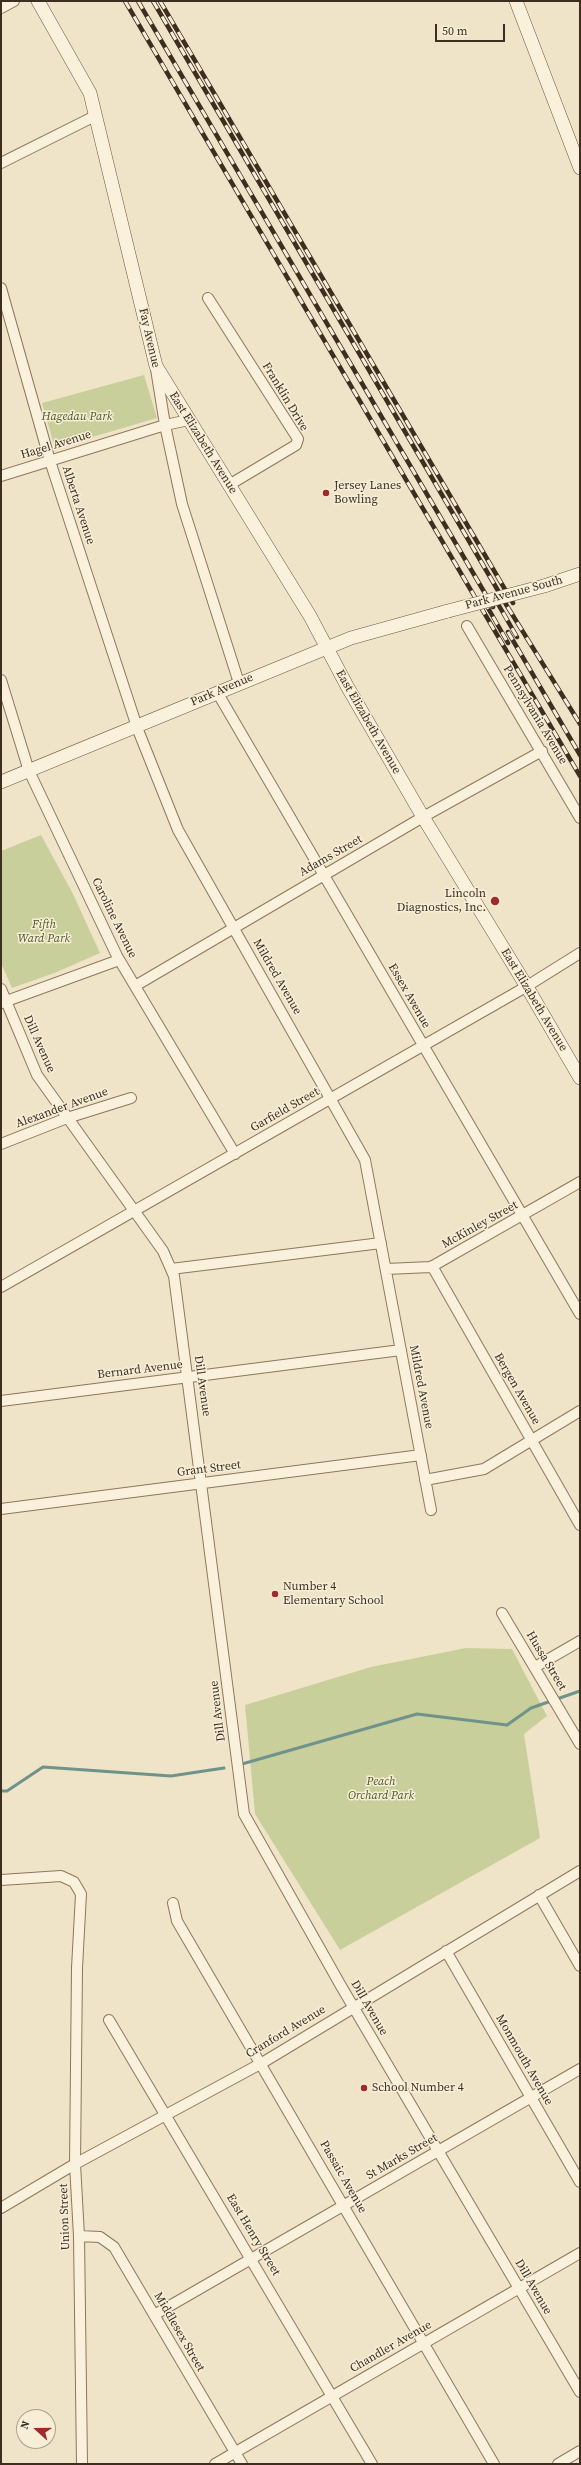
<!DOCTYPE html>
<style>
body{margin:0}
#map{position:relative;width:581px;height:2465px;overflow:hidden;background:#f0e4c8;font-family:"Source Serif 4",serif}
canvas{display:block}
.frame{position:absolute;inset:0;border:2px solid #3d2e20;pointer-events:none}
.north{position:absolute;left:16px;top:2409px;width:40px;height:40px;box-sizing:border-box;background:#f7eed8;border:1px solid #ada18e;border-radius:50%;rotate:291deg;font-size:11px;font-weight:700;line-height:16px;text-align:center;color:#3d2e20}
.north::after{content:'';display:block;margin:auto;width:14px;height:18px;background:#9e2a2b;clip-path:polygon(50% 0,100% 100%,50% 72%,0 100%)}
.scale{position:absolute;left:435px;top:24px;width:70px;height:18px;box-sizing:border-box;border:2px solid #3d2e20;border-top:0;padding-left:5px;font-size:12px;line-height:14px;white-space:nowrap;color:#3d2e20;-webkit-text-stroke:3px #f7eed8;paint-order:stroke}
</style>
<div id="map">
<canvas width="581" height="2465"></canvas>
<div class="frame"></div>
<div class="north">N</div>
<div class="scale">50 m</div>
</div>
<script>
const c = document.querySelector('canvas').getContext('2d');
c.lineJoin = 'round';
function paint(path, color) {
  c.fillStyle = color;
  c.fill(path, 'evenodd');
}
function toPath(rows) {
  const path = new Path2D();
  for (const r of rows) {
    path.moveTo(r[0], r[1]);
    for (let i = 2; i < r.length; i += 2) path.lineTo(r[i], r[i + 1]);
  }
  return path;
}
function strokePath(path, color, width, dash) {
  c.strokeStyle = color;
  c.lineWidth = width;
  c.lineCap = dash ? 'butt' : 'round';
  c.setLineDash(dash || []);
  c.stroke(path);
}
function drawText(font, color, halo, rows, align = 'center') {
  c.font = font + ' "Source Serif 4",serif';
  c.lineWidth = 3;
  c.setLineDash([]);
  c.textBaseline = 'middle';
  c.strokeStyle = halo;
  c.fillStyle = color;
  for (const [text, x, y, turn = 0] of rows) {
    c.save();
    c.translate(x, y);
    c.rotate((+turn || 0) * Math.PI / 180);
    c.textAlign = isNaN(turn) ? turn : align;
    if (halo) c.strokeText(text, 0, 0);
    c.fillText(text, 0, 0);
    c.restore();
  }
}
const green = toPath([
 [144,375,157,418,55,448,42,403],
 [41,835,72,892,100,953,57,972,12,988,1,963,1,851],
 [466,1648,512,1649,547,1716,524,1734,540,1838,340,1950,255,1814,245,1705,371,1667]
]);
const stream = toPath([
 [242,1764,417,1714,507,1725,531,1708,580,1691],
 [1,1791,7,1791,43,1767,171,1776,224,1768]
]);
const street = toPath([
 [1,8,14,1],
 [1,163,95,116],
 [1,288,50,461,138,730,178,830,365,1160,431,1510],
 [208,298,298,439,296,445,229,485],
 [156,369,165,425,182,504,239,683],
 [1,476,165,425,189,420],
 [467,626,580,818],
 [1,680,29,771,117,956,235,1154],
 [217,692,580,1314],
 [135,986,423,817,542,751],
 [1,989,37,1075,163,1251,174,1276,244,1814,341,1986,580,2392],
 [1,1003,119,960],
 [1,1144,67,1118,131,1098],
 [432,1266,580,1525],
 [171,1269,381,1243],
 [386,1269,431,1267,580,1182],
 [1,1287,524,988,580,953],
 [1,1401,401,1350],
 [425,1480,484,1469,580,1411],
 [1,1509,421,1455],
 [502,1613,580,1744],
 [535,1667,580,1641],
 [1,1880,61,1876,74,1882,81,1894,77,1968,75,2164,79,2236,82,2464],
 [539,1895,580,1966],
 [173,1903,177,1921,494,2464],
 [446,1951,580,2182],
 [109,2020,372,2464],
 [1,2208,75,2164,262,2063,580,1871],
 [79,2236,100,2237,114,2247,242,2464],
 [154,2315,580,2069],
 [215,2464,580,2253],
 [558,2464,580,2451]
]);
const secondary = toPath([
 [38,1,90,93,156,366,310,616,347,686,423,817,527,987,580,1078],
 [516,1,580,168],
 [544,586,580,574],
 [1,782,351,638,448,611]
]);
const rail = toPath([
 [125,1,580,776],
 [138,1,493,607],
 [153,1,507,606,580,724],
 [160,1,513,603],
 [494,597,517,637],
 [484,601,508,643],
 [508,632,580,755]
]);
const secondaryBridge = toPath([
 [448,611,544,586]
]);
const markers = [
 [326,493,4,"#9e2a2b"],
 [495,901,5,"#9e2a2b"],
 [275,1594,4,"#9e2a2b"],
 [364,2088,4,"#9e2a2b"]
];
const streetNames = [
 ["Fay Avenue",149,338,77],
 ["Franklin Drive",285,397,59],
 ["East Elizabeth Avenue",203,443,58],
 ["Hagel Avenue",56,445,-17],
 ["Alberta Avenue",78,505,72],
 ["Park Avenue South",514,593,-15],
 ["Park Avenue",222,690,-23],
 ["Pennsylvania Avenue",535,715,59],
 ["East Elizabeth Avenue",368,722,60],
 ["Adams Street",331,856,-30],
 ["Caroline Avenue",114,918,64],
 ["Mildred Avenue",277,977,60],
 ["Essex Avenue",409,996,60],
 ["East Elizabeth Avenue",534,1000,59],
 ["Dill Avenue",39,1044,66],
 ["Alexander Avenue",62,1108,-20],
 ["Garfield Street",285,1110,-30],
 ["McKinley Street",480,1225,-29],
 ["Bernard Avenue",140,1370,-7],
 ["Dill Avenue",202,1386,82],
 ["Mildred Avenue",421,1387,79],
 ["Bergen Avenue",517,1389,60],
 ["Grant Street",209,1469,-7],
 ["Hussa Street",546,1661,59],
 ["Dill Avenue",218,1711,-97],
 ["Dill Avenue",369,2008,60],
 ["Cranford Avenue",286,2032,-31],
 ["Monmouth Avenue",524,2060,60],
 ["St Marks Street",402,2157,-30],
 ["Passaic Avenue",343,2177,60],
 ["Union Street",65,2217,-92],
 ["East Henry Street",253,2235,59],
 ["Dill Avenue",533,2287,60],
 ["Middlesex Street",179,2332,60],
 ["Chandler Avenue",391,2347,-30]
];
const parkNames = [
 ["Hagedau Park",77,417],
 ["Fifth",44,925],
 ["Ward Park",44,939],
 ["Peach",381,1782],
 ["Orchard Park",381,1796]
];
const poiNames = [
 ["Jersey Lanes",334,486],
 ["Bowling",334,500],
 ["Lincoln",486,894,"right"],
 ["Diagnostics, Inc.",486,908,"right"],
 ["Number 4",283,1587],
 ["Elementary School",283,1601],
 ["School Number 4",372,2088]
];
paint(green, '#c9cf9b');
strokePath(stream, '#6f938a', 3);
strokePath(street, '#8d765c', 12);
strokePath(secondary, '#6f573f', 14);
strokePath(street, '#faf1dc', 10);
strokePath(secondary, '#faf1dc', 13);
strokePath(rail, '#3d2e20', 4.5);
strokePath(rail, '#f7eed8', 3, [9]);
strokePath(secondaryBridge, '#6f573f', 14, []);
strokePath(secondaryBridge, '#faf1dc', 13);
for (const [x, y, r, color] of markers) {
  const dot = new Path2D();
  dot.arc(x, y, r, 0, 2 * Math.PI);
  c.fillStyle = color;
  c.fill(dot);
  strokePath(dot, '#f7eed8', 1.5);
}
drawText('12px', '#3d2e20', '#f7eed8', streetNames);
drawText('italic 12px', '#4d5a26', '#f7eed8', parkNames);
drawText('12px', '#3d2e20', '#f7eed8', poiNames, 'left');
</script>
